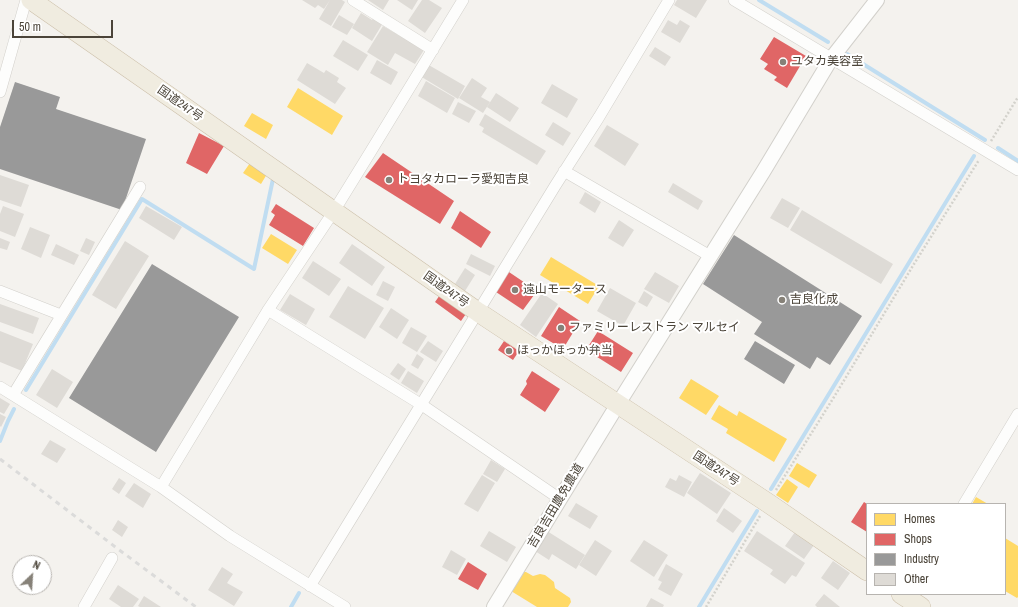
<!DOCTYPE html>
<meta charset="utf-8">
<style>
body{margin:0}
#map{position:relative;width:1018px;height:607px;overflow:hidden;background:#f4f2ee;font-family:"Archivo Narrow",sans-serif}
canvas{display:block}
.legend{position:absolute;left:866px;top:503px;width:140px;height:92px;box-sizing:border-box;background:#fff;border:1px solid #b7b4b0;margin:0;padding:5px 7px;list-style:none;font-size:12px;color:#4b4439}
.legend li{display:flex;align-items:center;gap:8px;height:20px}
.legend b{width:20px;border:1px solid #b7b4b0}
.north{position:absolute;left:12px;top:555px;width:40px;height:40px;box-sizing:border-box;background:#fff;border:1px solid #b7b4b0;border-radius:50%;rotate:25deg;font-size:11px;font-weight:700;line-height:16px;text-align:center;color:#4b4439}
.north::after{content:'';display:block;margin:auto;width:14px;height:18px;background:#868178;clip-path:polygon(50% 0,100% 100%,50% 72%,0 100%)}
.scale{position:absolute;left:12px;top:20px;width:101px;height:18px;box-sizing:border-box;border:2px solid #4b4439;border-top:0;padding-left:5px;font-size:12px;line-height:14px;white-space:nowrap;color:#4b4439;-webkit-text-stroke:3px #fff;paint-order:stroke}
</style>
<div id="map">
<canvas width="1018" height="607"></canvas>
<ul class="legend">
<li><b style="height:11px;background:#ffd966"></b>Homes</li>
<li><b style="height:11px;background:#e06666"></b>Shops</li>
<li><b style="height:11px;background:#999"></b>Industry</li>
<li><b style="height:11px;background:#dedbd6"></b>Other</li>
</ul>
<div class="north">N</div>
<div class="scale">50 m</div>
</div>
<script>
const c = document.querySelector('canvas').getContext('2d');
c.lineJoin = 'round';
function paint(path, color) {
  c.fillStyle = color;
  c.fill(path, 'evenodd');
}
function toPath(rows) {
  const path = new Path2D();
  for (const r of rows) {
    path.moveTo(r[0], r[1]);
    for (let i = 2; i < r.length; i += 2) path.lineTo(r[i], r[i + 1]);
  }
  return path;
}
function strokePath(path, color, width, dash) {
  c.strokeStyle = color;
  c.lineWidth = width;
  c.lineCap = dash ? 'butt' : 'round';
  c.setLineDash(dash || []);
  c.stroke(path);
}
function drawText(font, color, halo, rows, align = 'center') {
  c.font = font + ' "Archivo Narrow","Noto Sans JP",sans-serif';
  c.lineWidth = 4;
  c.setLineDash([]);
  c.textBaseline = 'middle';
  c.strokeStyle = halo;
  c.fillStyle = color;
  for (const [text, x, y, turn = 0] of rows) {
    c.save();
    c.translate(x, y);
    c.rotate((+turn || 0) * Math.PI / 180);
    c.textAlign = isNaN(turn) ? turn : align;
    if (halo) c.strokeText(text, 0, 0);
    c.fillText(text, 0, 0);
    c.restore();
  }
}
const homes = toPath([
 [298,88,343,116,332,135,287,107],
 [252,113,273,125,266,139,244,126],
 [250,163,267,174,261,184,243,173],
 [271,234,297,250,288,264,262,248],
 [551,257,599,286,588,304,540,275],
 [691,379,719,396,706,415,679,398],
 [719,405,737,416,739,411,787,439,774,462,726,433,728,429,711,419],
 [797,463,817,475,809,488,789,476],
 [787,479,798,487,788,503,776,495],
 [976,497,988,504,972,504],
 [1005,538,1018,546,1018,597,1017,598,1005,591],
 [522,572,526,572,533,576,540,574,545,575,549,578,554,582,555,588,570,598,571,602,568,607,537,607,511,591]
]);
const shops = toPath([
 [774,37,806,56,787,88,774,80,777,77,764,69,768,64,760,59],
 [199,133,224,146,207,174,186,163],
 [383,153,454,201,440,224,365,177],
 [276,204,314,228,303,246,269,225,275,215,271,212],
 [460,211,491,232,481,248,451,228],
 [506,270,537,291,523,310,493,290],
 [442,292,468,311,461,321,435,302],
 [559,307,580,321,563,349,541,336],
 [598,331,633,353,621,372,586,350],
 [504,341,519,351,513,360,498,350],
 [532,371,560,389,545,412,520,395,527,384,526,381],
 [864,502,867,504,867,532,851,522],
 [468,562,487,574,478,590,458,579]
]);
const industry = toPath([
 [15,82,60,97,56,109,146,139,122,210,0,169,0,127],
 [734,235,862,316,830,365,817,357,810,369,754,334,762,322,703,284],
 [152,264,239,317,156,452,69,398],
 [755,341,795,365,784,384,744,359]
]);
const stream = toPath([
 [759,0,828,42],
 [847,54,985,140],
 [998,148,1018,161],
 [26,390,142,199,254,269,273,179],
 [0,441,8,421,14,409],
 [771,489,974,156],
 [291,607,299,593],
 [699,607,757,511]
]);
const building = toPath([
 [302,0,330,0,324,9,318,5,315,8],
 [330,0,342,0,345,2,331,26,319,19],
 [368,0,389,0,383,10],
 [397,0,418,0,412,10],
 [422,0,429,0,442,8,425,33,408,21],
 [677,0,707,0,696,18,674,5],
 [361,13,372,20,374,17,383,23,372,41,352,28],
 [339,15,354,24,347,35,332,27],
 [668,20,677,25,680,20,690,26,680,43,661,32],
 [383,26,424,50,415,64,395,53,388,65,367,52],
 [343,40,368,55,358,71,333,56],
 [655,47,671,57,665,66,649,56],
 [377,60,398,72,391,85,370,73],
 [307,63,324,73,326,70,339,78,337,82,346,88,335,104,297,80],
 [427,64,465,86,458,99,420,76],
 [472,78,487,88,481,97,490,102,483,113,459,98],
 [426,81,455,98,447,113,418,96],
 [552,84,578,99,567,118,541,103],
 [496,93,519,108,510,122,487,107],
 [458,102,476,111,469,123,452,114],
 [485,114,546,151,537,165,482,132,484,128,479,125],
 [553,122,571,133,563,146,545,135],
 [607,125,639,144,625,166,594,146],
 [0,175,29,185,21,207,0,200],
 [673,183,703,201,698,210,668,192],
 [585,192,601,202,595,213,579,203],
 [782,198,800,208,788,228,770,218],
 [3,206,24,214,15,237,0,231,0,214],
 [146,206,182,227,174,240,139,218],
 [802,210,893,264,881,284,790,230],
 [619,220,634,230,623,247,608,238],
 [30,227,50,235,41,258,21,249],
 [0,238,10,242,7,250,0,248],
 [86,238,95,242,89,255,80,251],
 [125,241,149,256,116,309,92,295],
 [56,244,79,255,74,265,51,255],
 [352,244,385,267,372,286,339,263],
 [471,254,495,266,490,276,466,264],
 [313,261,341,279,329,296,302,278],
 [465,268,475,275,465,291,455,284],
 [655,272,679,286,669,303,644,289],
 [383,281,395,287,388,301,376,295],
 [348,286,384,308,365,339,329,317],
 [610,288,636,303,623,326,597,311],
 [644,291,653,297,647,307,638,302],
 [542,293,558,304,536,337,520,325],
 [290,294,315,309,306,325,280,310],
 [0,304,39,318,33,334,0,322],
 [391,308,409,320,397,339,379,327],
 [411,327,427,336,417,352,402,343],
 [0,331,33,344,22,371,0,362],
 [428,341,443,351,436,362,420,352],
 [417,354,424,359,418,369,411,365],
 [398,363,406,369,399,380,390,374],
 [52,369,73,382,57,408,36,395],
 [408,371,424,381,417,393,401,383],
 [0,398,10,404,4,414,0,412],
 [0,414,6,417,1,427,0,426],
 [50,440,66,449,57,463,41,454],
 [491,460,505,469,497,482,483,474],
 [700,473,731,493,717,514,687,493],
 [482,475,495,483,478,512,464,504],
 [679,475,692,482,684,497,665,487,670,478,676,481],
 [119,478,126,483,119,494,112,489],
 [134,483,151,494,143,508,125,496],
 [576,503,598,516,590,529,568,516],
 [724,508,742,521,733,533,716,521],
 [118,520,128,527,122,537,112,530],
 [489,531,516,547,507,562,480,546],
 [547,531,585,555,576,569,552,554,549,560,535,551],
 [757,531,805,563,796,577,792,575,785,584,770,574,773,570,744,551],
 [795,532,814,545,804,559,785,546],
 [595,540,612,551,596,576,579,565],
 [644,540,668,555,654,577,630,561],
 [451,550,466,559,457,575,442,567],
 [833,561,850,573,838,590,821,578],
 [666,564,683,574,671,596,658,589,662,582,658,580],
 [222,567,233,574,227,583,243,592,234,606,208,590],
 [118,585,139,599,133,607,121,607,109,599],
 [824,594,840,607,817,607,815,605],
 [144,596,161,607,140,607,138,606],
 [651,598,664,605,663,607,646,607]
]);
const path = toPath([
 [991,141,1018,97],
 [776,490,834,397,914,264,979,160],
 [706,607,760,516]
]);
const minor = toPath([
 [353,0,433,50],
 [734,0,1018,170],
 [0,92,26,0],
 [564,171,710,256],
 [0,291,61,315],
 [268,310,422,405,560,499],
 [0,387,161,487,230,536,345,607],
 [13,395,140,187],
 [161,487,268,310,334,211,371,151,463,0],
 [964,504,1018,414],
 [310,586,555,186,599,117,669,0],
 [84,607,112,558]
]);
const tertiary = toPath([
 [494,607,618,404,763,172,831,59,877,0]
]);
const trunk = toPath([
 [31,0,478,312,768,503,867,571],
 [901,594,921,607]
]);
const rail = toPath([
 [0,459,118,549,196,607]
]);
const markers = [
 [783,62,4,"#868178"],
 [389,180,4,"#868178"],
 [515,290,4,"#868178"],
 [782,300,4,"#868178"],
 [561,328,4,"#868178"],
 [509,351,4,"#868178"]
];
const poiNames = [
 ["ユタカ美容室",791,62],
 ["トヨタカローラ愛知吉良",397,180],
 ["遠山モータース",523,290],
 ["吉良化成",790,300],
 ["ファミリーレストラン マルセイ",569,328],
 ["ほっかほっか弁当",517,351]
];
const streetNames = [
 ["国道247号",180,104,35],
 ["国道247号",446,290,35],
 ["国道247号",716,469,33],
 ["吉良吉田農免農道",556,506,-59]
];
paint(homes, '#ffd966');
paint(shops, '#e06666');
paint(industry, '#999');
strokePath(stream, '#c0ddf1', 4);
paint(building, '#dedbd6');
strokePath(minor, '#d2d0cb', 12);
strokePath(tertiary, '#d2d0cb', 16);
strokePath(trunk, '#ccbfa9', 20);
strokePath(path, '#d3d2cc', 2.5, [2, 2]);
strokePath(minor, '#fdfdfc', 11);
strokePath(tertiary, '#fdfdfc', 14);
strokePath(trunk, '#f0ece0', 19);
strokePath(rail, '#dbdbda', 3, [5, 5]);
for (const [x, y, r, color] of markers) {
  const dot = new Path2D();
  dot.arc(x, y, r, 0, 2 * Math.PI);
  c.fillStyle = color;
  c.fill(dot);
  strokePath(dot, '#fff', 1.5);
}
drawText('12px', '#4b4439', '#fff', poiNames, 'left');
drawText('12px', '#4b4439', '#fff', streetNames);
</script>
